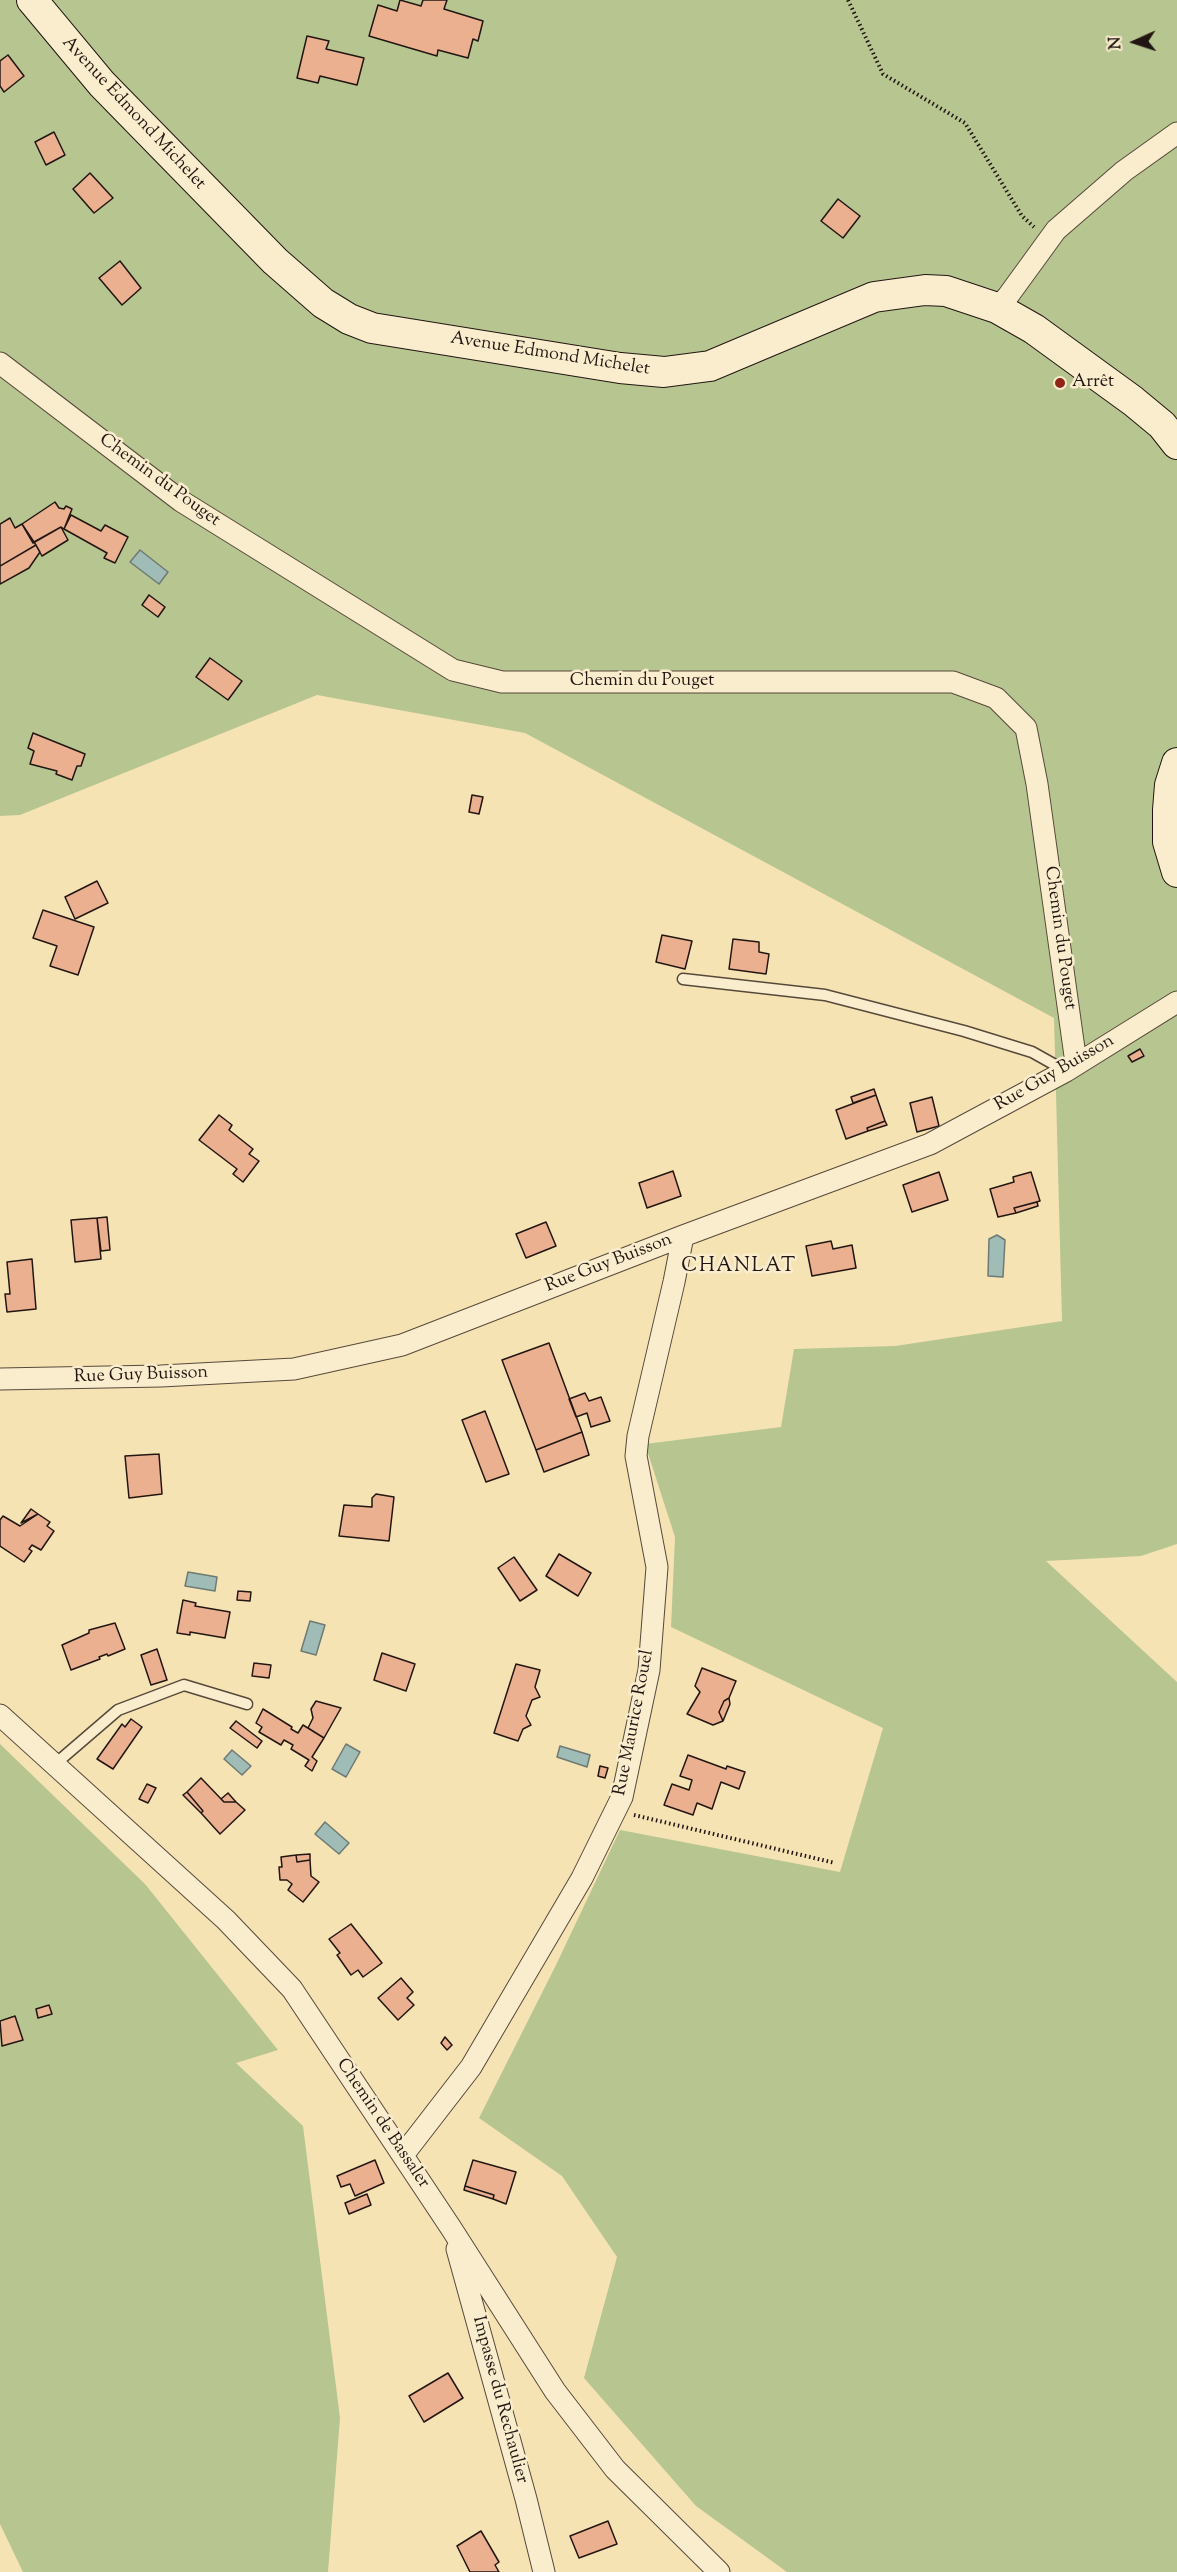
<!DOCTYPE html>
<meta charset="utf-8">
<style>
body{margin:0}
#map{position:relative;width:1177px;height:2572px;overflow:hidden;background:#f6e3b4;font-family:"Sorts Mill Goudy",serif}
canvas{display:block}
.north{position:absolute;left:1105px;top:12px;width:60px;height:60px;-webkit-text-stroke:4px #f9edce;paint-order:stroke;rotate:267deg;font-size:16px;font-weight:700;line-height:24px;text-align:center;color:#221612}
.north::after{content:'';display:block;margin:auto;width:21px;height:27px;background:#221612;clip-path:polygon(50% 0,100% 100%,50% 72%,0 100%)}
</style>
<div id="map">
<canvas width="1177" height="2572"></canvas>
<div class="north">N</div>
</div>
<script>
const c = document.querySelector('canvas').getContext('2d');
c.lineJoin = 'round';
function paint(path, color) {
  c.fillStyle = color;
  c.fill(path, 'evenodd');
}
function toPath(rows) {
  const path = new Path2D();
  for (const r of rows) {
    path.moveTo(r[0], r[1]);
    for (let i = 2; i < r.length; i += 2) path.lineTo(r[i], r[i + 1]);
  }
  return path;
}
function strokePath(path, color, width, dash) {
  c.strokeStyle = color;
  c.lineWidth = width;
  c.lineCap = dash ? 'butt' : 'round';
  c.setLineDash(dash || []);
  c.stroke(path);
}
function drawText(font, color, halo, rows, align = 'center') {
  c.font = font + ' "Sorts Mill Goudy",serif';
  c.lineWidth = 5;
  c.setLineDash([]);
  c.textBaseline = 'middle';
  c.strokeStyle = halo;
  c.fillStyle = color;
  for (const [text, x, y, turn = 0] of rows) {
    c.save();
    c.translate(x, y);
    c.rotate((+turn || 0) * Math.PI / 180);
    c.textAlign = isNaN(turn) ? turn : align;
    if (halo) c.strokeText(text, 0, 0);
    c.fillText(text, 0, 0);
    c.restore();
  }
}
const green = toPath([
 [0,0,1177,0,1177,1544,1141,1556,1046,1561,1177,1682,1177,2572,787,2572,696,2506,584,2378,617,2257,562,2176,479,2118,556,1965,620,1830,840,1872,883,1728,671,1627,675,1537,645,1444,781,1427,794,1349,895,1346,1062,1321,1054,1018,525,733,317,695,20,815,0,816],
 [0,1744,145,1884,278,2050,236,2063,303,2126,340,2418,328,2572,23,2572,0,2524]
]);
const water = toPath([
 [140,550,168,572,159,584,130,562,140,550],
 [997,1235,1005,1240,1003,1277,988,1276,989,1239,997,1235],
 [188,1572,217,1577,215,1591,185,1586,188,1572],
 [310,1621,325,1625,316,1655,301,1651,310,1621],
 [346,1744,360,1752,346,1777,332,1769,346,1744],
 [560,1746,590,1755,587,1767,557,1757,560,1746],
 [232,1750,251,1766,242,1775,224,1759,232,1750],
 [325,1822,349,1843,339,1854,315,1834,325,1822]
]);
const building = toPath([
 [400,0,421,6,423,0,447,0,444,9,483,21,478,41,473,39,468,58,438,50,437,56,369,36,378,5,397,11,400,0],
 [307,36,329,41,326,49,364,58,357,85,320,76,318,83,297,78,307,36],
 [8,55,24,76,4,92,0,86,0,61,8,55],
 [54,132,65,155,46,165,35,142,54,132],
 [90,173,113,198,94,213,73,189,90,173],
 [838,199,860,216,843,238,821,221,838,199],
 [120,261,141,288,122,305,99,278,120,261],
 [55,502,59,508,64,509,66,506,72,509,64,529,61,527,33,543,22,524,55,502],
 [71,515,101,531,105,525,128,537,115,563,104,558,107,553,64,529,71,515],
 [10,518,15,528,22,524,36,545,0,566,0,524,10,518],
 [61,527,68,540,42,556,34,542,61,527],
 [36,545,40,552,29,568,0,584,0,566,36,545],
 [149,595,165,607,158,617,142,605,149,595],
 [210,658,242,681,228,700,196,677,210,658],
 [33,733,85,754,81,766,77,766,72,780,56,774,57,771,30,764,34,751,28,748,33,733],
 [472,795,483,797,479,814,469,812,472,795],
 [97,881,108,903,75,919,65,897,97,881],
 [43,910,94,927,78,975,50,966,57,946,33,938,43,910],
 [662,935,692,941,685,969,656,962,662,935],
 [733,939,759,942,759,952,769,954,766,974,729,969,733,939],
 [1140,1049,1144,1056,1132,1062,1128,1056,1140,1049],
 [874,1089,876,1095,853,1103,851,1097,874,1089],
 [876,1095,885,1121,867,1128,868,1131,846,1139,836,1110,876,1095],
 [932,1097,939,1126,917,1132,910,1103,932,1097],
 [219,1115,232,1125,229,1130,253,1149,249,1154,259,1161,243,1182,233,1174,237,1169,199,1140,219,1115],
 [885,1121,887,1125,868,1131,867,1128,885,1121],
 [673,1171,681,1196,647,1208,639,1183,673,1171],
 [939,1172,948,1200,912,1212,903,1185,939,1172],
 [1031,1172,1040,1201,1014,1208,1016,1213,998,1217,990,1189,1014,1182,1013,1177,1031,1172],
 [1037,1202,1038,1206,1016,1213,1014,1208,1037,1202],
 [107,1217,110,1250,101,1251,97,1218,107,1217],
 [97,1218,101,1259,75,1262,71,1220,97,1218],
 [546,1222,556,1246,526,1258,516,1234,546,1222],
 [831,1241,833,1249,852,1245,856,1268,812,1276,806,1246,831,1241],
 [32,1259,36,1309,7,1312,5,1294,10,1294,7,1262,32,1259],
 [549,1343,582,1432,536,1450,502,1360,549,1343],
 [585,1393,589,1401,601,1397,610,1421,591,1427,587,1413,576,1417,569,1399,585,1393],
 [485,1411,509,1474,486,1482,462,1420,485,1411],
 [582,1432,589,1455,544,1472,536,1450,582,1432],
 [159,1454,162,1494,129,1498,125,1456,159,1454],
 [376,1494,394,1497,389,1541,339,1536,344,1505,372,1507,372,1498,376,1494],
 [31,1509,38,1514,21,1523,31,1509],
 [38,1514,50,1522,47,1526,54,1531,41,1550,32,1545,29,1549,32,1551,24,1562,0,1546,0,1520,3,1516,20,1526,38,1514],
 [559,1554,591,1573,578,1596,546,1576,559,1554],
 [514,1557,537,1590,520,1601,498,1568,514,1557],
 [238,1591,251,1592,250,1601,237,1600,238,1591],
 [183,1600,196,1603,195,1606,230,1612,225,1638,190,1632,190,1635,177,1633,183,1600],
 [115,1623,125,1649,108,1656,107,1654,99,1657,100,1659,71,1670,62,1645,89,1633,89,1630,115,1623],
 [157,1649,167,1680,151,1685,141,1655,157,1649],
 [382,1653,415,1664,406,1691,374,1680,382,1653],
 [254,1663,271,1665,269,1678,252,1676,254,1663],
 [516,1664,540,1670,535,1687,540,1697,532,1700,526,1716,531,1725,523,1729,518,1741,494,1733,516,1664],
 [702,1668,736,1681,729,1698,724,1701,719,1712,723,1721,713,1725,687,1714,700,1692,695,1686,702,1668],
 [729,1698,730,1704,723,1721,719,1712,724,1701,729,1698],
 [316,1701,341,1708,324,1738,308,1728,313,1718,311,1709,316,1701],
 [263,1709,292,1727,291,1729,298,1733,303,1725,324,1738,312,1757,317,1761,312,1771,305,1766,309,1760,291,1749,293,1745,284,1740,281,1745,259,1732,262,1727,256,1723,263,1709],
 [131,1719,142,1727,113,1769,97,1759,122,1724,125,1727,131,1719],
 [236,1721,262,1741,257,1748,230,1728,236,1721],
 [688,1755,726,1769,727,1766,745,1772,739,1789,721,1782,712,1809,697,1803,693,1815,664,1805,672,1784,689,1790,692,1780,680,1776,688,1755],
 [600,1766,608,1768,605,1778,598,1776,600,1766],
 [201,1778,224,1802,236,1802,245,1810,220,1834,201,1813,203,1811,187,1792,201,1778],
 [147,1784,156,1788,148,1803,139,1799,147,1784],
 [187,1792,203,1811,201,1813,183,1795,187,1792],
 [228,1793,236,1802,224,1802,221,1799,228,1793],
 [310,1854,310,1860,297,1862,296,1855,310,1854],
 [296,1855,297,1862,310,1860,311,1876,319,1882,303,1902,288,1890,292,1884,287,1880,280,1880,279,1867,282,1867,281,1857,296,1855],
 [351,1924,382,1963,363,1977,358,1970,351,1975,337,1955,340,1953,329,1939,351,1924],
 [401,1978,413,1992,407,1998,414,2005,398,2020,378,1998,401,1978],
 [49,2005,52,2014,38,2018,36,2009,49,2005],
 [15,2016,23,2040,2,2046,0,2021,15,2016],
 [445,2037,452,2045,447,2050,441,2043,445,2037],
 [375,2160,384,2183,355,2196,350,2184,341,2187,337,2176,375,2160],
 [473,2160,516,2172,506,2204,493,2199,494,2195,465,2186,473,2160],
 [465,2186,494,2195,493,2199,464,2190,465,2186],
 [367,2194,371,2205,349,2214,345,2203,367,2194],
 [448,2373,463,2398,424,2422,409,2396,448,2373],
 [608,2521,617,2544,579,2558,570,2536,608,2521],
 [481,2531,499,2562,495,2565,499,2572,470,2572,457,2546,481,2531]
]);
const path = toPath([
 [848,0,883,74,965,123,1022,216,1034,227],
 [634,1815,835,1863]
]);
const lane = toPath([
 [683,979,825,995,964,1031,1032,1052,1066,1071],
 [54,1765,118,1710,184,1685,247,1704]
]);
const street = toPath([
 [997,308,1008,296,1056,230,1124,171,1177,133],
 [0,363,181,501,453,670,502,682,953,682,996,698,1026,728,1037,784,1076,1063],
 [0,1379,161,1376,294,1369,402,1345,683,1236,930,1144,1066,1071,1177,1002],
 [0,1715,226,1920,292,1989,451,2228,555,2391,615,2469,719,2572],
 [403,2155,471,2067,582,1878,622,1797,649,1670,657,1567,636,1456,638,1436,674,1282,683,1236],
 [457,2249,526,2499,544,2572]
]);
const secondary = toPath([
 [32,0,102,84,275,261,323,303,349,319,372,328,620,368,664,372,710,366,874,297,925,290,946,291,997,308,1034,329,1133,401,1162,425,1177,444],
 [1177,763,1170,785,1168,810,1168,842,1177,872]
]);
const markers = [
 [1060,383,6,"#8f2418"]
];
const streetNames = [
 ["Avenue Edmond Michelet",133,114,47],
 ["Avenue Edmond Michelet",550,355,9],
 ["Chemin du Pouget",159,481,36],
 ["Chemin du Pouget",642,682],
 ["Chemin du Pouget",1059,938,82],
 ["Rue Guy Buisson",1055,1074,-30],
 ["Rue Guy Buisson",609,1264,-21],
 ["Rue Guy Buisson",141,1376,-2],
 ["Rue Maurice Rouel",635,1723,-79],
 ["Chemin de Bassaler",382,2124,56],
 ["Impasse du Rechaulier",499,2400,75]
];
const poiNames = [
 ["Arrêt",1072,383]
];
const neighbourhoodNames = [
 ["CHANLAT",739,1268]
];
paint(green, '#b7c591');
paint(water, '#a0bcb6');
strokePath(water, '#6e7a74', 1.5);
paint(building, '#ebb090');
strokePath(building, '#221612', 1.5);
strokePath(lane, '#57493a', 13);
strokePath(street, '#57493a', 23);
strokePath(secondary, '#221612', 32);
strokePath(path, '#221612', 4, [1.5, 3]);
strokePath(lane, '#f9edce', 10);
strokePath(street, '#f9edce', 21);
strokePath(secondary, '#f9edce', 30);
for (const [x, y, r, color] of markers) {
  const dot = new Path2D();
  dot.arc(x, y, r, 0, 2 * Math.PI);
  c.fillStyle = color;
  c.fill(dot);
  strokePath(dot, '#f9edce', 2);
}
drawText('18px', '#221612', '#f9edce', streetNames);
drawText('18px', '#221612', '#f9edce', poiNames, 'left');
c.letterSpacing = '1.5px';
drawText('20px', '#221612', '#f9edce', neighbourhoodNames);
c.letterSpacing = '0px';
</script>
